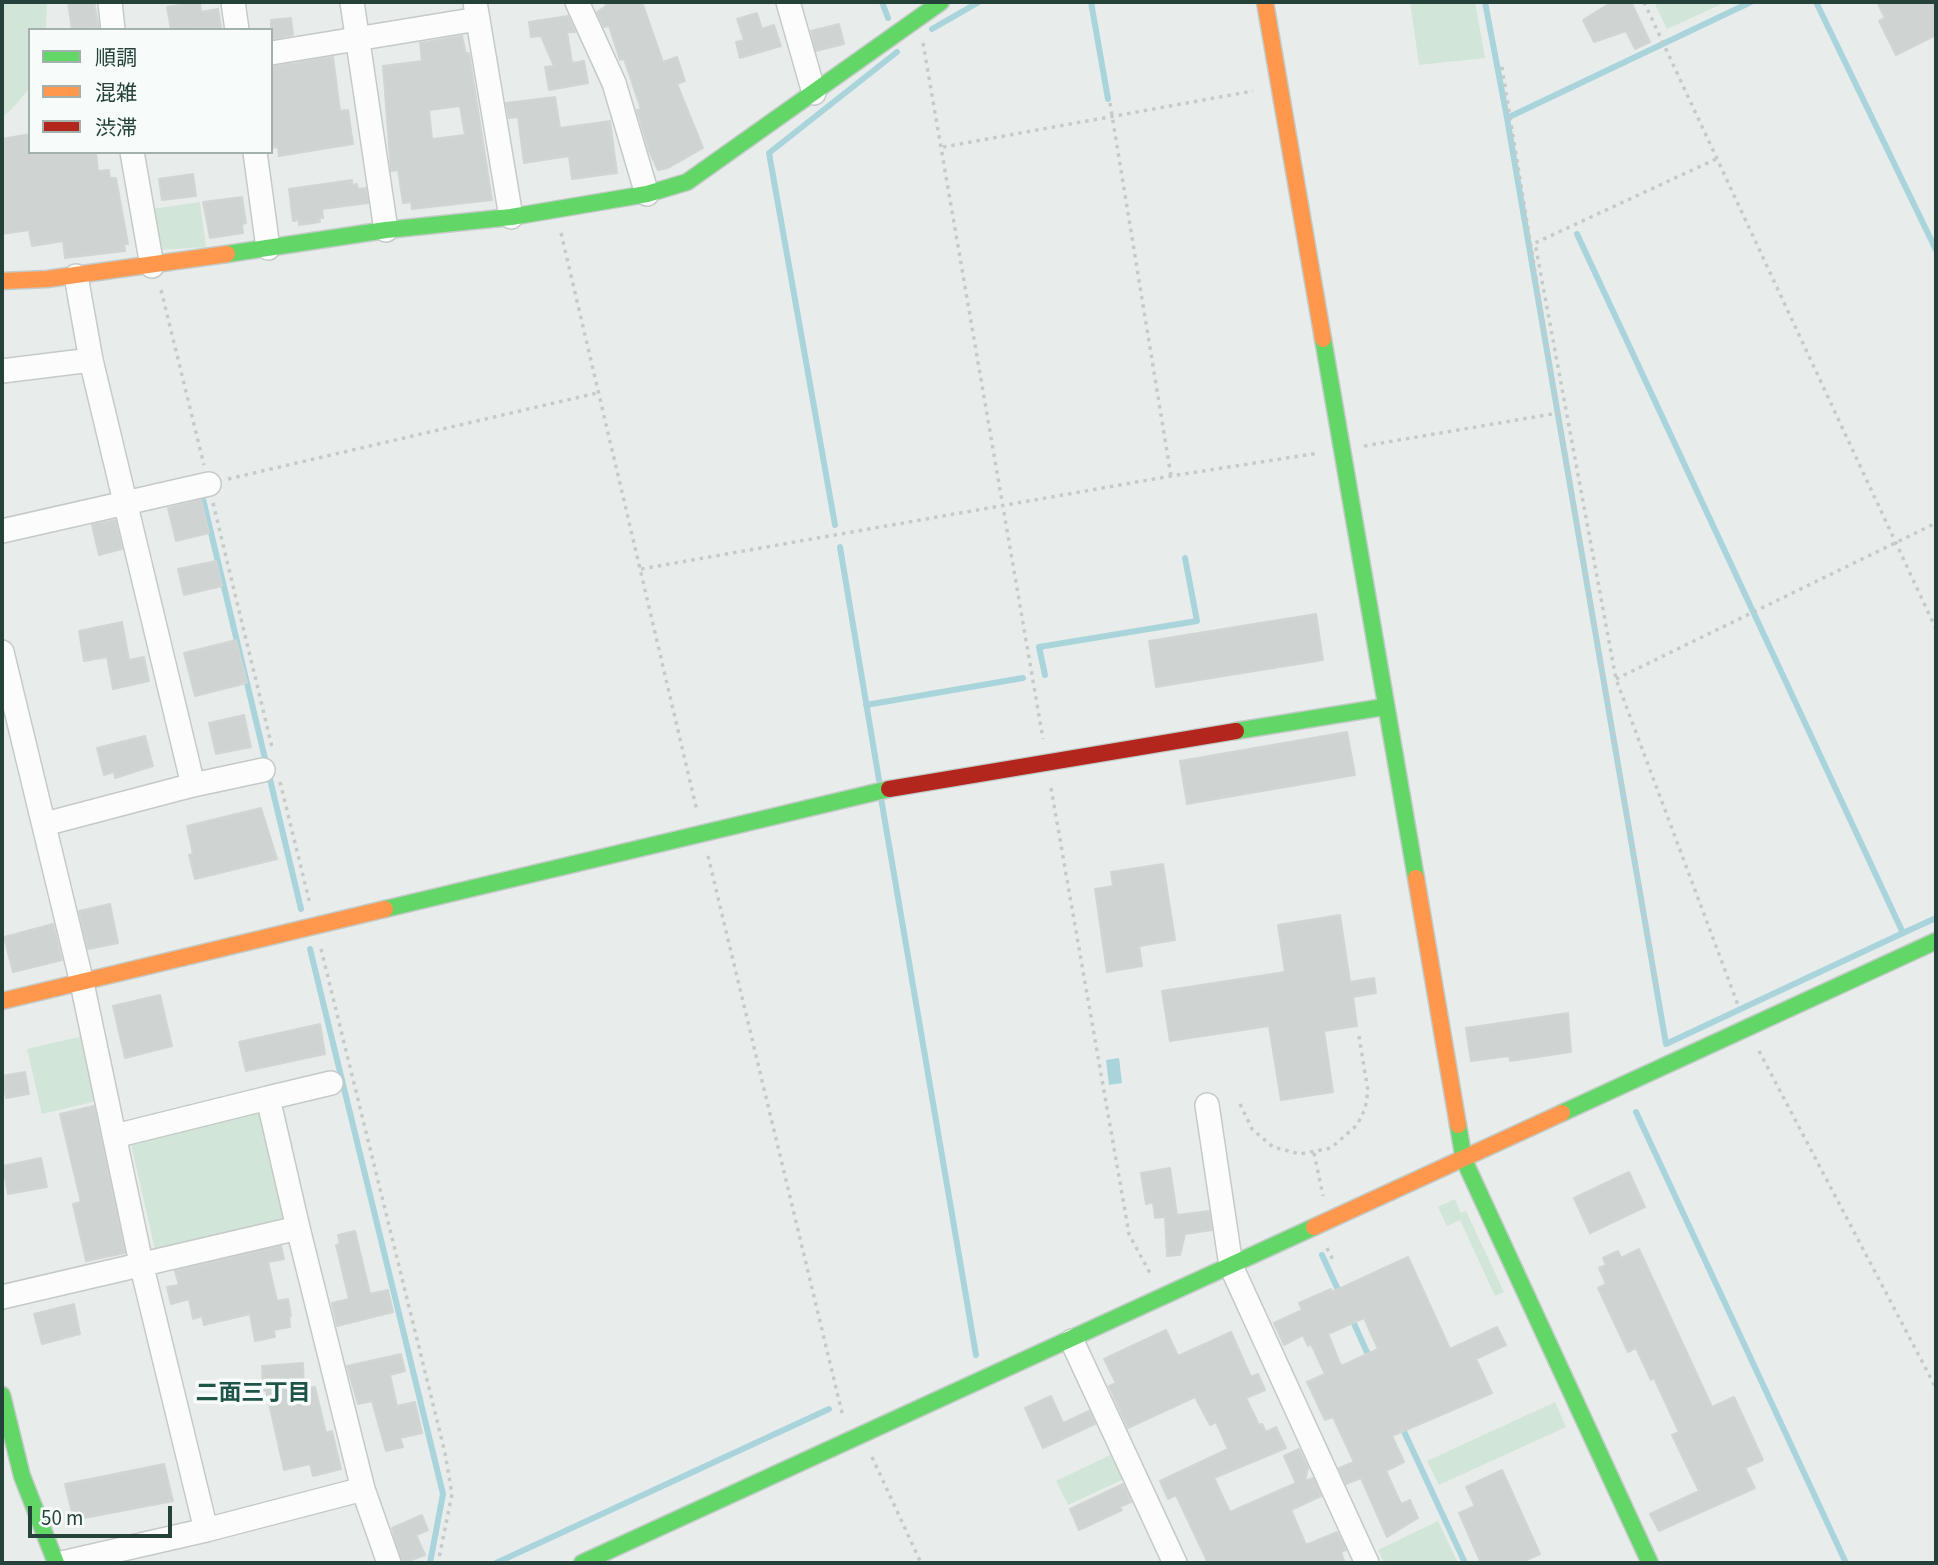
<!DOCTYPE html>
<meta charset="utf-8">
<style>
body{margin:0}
#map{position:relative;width:1938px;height:1565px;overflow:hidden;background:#e8edeb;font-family:"Source Sans 3","Noto Sans JP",sans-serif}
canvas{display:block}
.frame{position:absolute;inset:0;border:4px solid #24423a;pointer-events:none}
.legend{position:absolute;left:28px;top:28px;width:245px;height:126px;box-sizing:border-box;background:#f7fbf9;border:2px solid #a3b1ad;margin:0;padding:9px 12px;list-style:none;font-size:21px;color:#24423a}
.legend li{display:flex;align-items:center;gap:14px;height:35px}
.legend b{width:35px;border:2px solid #a3b1ad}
.scale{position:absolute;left:28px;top:1506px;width:144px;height:32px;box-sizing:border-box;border:4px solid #24423a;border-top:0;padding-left:9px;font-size:21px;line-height:24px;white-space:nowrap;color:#24423a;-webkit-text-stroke:5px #f7fbf9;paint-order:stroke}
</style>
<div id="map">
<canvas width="1938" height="1565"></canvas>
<div class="frame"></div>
<ul class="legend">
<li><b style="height:9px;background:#63d668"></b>順調</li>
<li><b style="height:9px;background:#ff974d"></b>混雑</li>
<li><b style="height:9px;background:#b3261e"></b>渋滞</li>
</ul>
<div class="scale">50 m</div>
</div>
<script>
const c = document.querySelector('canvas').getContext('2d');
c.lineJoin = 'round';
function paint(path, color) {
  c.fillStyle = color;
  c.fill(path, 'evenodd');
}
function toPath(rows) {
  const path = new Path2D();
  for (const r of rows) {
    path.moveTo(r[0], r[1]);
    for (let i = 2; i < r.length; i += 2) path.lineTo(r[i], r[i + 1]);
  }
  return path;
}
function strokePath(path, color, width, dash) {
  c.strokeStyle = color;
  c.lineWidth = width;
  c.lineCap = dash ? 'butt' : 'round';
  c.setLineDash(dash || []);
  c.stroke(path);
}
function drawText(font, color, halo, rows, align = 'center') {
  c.font = font + ' "Source Sans 3","Noto Sans JP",sans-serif';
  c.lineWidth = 7;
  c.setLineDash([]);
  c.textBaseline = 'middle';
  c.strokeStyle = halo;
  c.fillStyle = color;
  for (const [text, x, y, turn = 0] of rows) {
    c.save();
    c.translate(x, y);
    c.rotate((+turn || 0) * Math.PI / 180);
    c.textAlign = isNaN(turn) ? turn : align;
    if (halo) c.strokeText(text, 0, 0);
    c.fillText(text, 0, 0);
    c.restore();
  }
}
const green = toPath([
 [2,2,47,2,46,30,30,30,30,88,11,110,2,117],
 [1410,2,1475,2,1485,58,1419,65],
 [1654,2,1726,2,1667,29],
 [200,202,206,247,159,250,152,209],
 [83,1036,97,1101,42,1114,27,1049],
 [259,1110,284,1220,155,1250,130,1140],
 [1455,1199,1461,1213,1466,1211,1504,1292,1495,1296,1460,1220,1447,1226,1438,1207],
 [1555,1402,1566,1427,1439,1485,1427,1461],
 [1112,1454,1124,1479,1068,1505,1056,1481],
 [1438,1521,1458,1563,1384,1563,1378,1550]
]);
const water = toPath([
 [1119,1058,1122,1083,1109,1085,1106,1060]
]);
const stream = toPath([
 [882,2,888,18],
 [1091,2,1108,99],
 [1485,2,1507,118,1751,2],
 [1816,2,1936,250],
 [932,29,979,2],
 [1507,118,1666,1044,1903,933],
 [1577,234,1903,933,1936,918],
 [202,495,301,909],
 [835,525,769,153,897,52],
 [840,547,879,780],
 [1045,675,1039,647,1197,621,1185,558],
 [866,705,1023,678],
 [881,798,976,1355],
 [310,949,443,1494,430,1563],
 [1636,1112,1846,1563],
 [1322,1255,1340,1294],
 [1351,1317,1371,1361],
 [1401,1425,1465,1563],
 [496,1563,829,1409]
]);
const building = toPath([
 [68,2,94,2,99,28,72,30,68,2],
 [200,2,201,12,218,9,221,27,171,30,167,7,200,2],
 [605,2,642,2,663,62,677,57,685,81,677,84,703,148,668,168,658,170,649,151,637,110,641,109,624,59,620,60,609,26,604,27,597,12,606,6,605,2],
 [1612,2,1631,2,1650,42,1635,49,1626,31,1594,42,1583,20,1612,2],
 [1877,2,1936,2,1936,35,1896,55,1879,21,1885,18,1877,2],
 [757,13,762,29,774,25,781,46,740,58,736,42,744,40,737,19,757,13],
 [568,16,575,32,567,32,572,63,584,61,588,83,549,90,545,67,554,66,541,36,531,37,529,22,568,16],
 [291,18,293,35,271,39,271,20,291,18],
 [839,24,844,44,816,51,811,31,839,24],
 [462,36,466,54,469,53,492,200,412,209,411,202,403,203,398,170,391,171,383,66,422,61,420,43,462,36],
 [460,106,465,135,432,139,429,110,460,106],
 [333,57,340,111,348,110,353,144,279,156,278,147,271,148,271,67,333,57],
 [555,97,560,128,610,121,617,173,572,179,569,156,524,163,518,117,509,118,506,103,555,97],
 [30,134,30,152,96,152,98,171,109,170,110,178,116,178,128,244,124,244,125,251,65,258,63,241,32,246,29,230,2,234,2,139,30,134],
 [193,174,196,196,162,200,159,179,193,174],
 [352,180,352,185,357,184,358,189,366,188,368,203,322,209,323,218,319,218,320,222,299,225,299,220,293,221,289,189,352,180],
 [242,197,246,223,242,224,243,233,210,238,203,202,242,197],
 [201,500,209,533,176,541,168,508,201,500],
 [115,520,122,549,99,555,92,525,115,520],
 [216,561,222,586,184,595,178,569,216,561],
 [1316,614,1323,660,1156,687,1149,641,1316,614],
 [122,622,129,660,144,657,149,681,113,689,107,657,84,661,79,631,122,622],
 [236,640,247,683,195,696,184,653,236,640],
 [244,715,251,747,216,754,209,723,244,715],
 [1347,732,1355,775,1187,804,1180,761,1347,732],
 [145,736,153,766,115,778,114,772,104,775,97,748,145,736],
 [261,808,277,859,195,879,189,855,193,854,187,826,261,808],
 [1163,864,1175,940,1139,946,1142,966,1107,972,1095,889,1113,886,1111,872,1163,864],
 [110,904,118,943,88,949,79,911,110,904],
 [1340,915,1350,982,1374,978,1376,993,1353,997,1357,1026,1324,1031,1333,1092,1281,1100,1269,1026,1170,1041,1162,991,1285,972,1278,925,1340,915],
 [53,924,62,960,13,972,4,937,53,924],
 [160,995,172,1046,125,1058,113,1006,160,995],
 [1568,1013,1571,1052,1510,1061,1509,1056,1471,1061,1466,1028,1568,1013],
 [320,1024,325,1054,246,1071,239,1042,320,1024],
 [25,1072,29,1094,6,1098,5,1092,2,1092,2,1076,25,1072],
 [94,1106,125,1253,86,1261,73,1204,81,1202,60,1114,94,1106],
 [41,1158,47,1187,8,1194,3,1166,41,1158],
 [1170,1168,1177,1215,1209,1211,1212,1230,1185,1234,1180,1255,1167,1256,1165,1217,1155,1218,1153,1202,1146,1204,1141,1173,1170,1168],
 [1629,1172,1645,1207,1590,1233,1574,1198,1629,1172],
 [355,1231,370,1294,388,1290,393,1312,337,1326,332,1303,349,1299,336,1245,340,1244,338,1235,355,1231],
 [281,1246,284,1259,268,1262,277,1301,288,1299,291,1316,289,1316,290,1327,274,1330,275,1337,255,1341,250,1314,204,1325,202,1316,193,1319,189,1299,171,1304,167,1287,179,1285,175,1271,281,1246],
 [1639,1249,1712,1407,1734,1397,1763,1460,1745,1468,1755,1488,1659,1531,1650,1514,1699,1491,1672,1435,1679,1432,1654,1378,1651,1380,1636,1348,1628,1352,1598,1288,1606,1284,1599,1268,1606,1265,1603,1258,1618,1251,1621,1258,1639,1249],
 [1408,1257,1450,1349,1497,1327,1506,1345,1476,1359,1492,1393,1392,1436,1404,1462,1386,1471,1401,1504,1410,1500,1418,1518,1387,1537,1361,1478,1346,1484,1339,1468,1354,1462,1333,1417,1325,1420,1307,1382,1325,1374,1311,1344,1308,1346,1303,1335,1284,1345,1274,1323,1302,1310,1299,1303,1331,1289,1332,1292,1408,1257],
 [1364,1318,1378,1349,1341,1366,1328,1334,1364,1318],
 [74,1304,80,1334,42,1344,34,1314,74,1304],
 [1166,1330,1178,1356,1231,1332,1251,1377,1258,1374,1265,1390,1246,1398,1259,1425,1262,1424,1266,1432,1276,1427,1286,1448,1214,1478,1230,1512,1296,1483,1284,1456,1299,1449,1308,1468,1305,1481,1313,1478,1321,1496,1291,1510,1306,1545,1337,1532,1346,1550,1341,1552,1345,1563,1208,1563,1176,1495,1168,1499,1160,1481,1228,1449,1216,1422,1210,1425,1195,1397,1128,1428,1109,1386,1116,1383,1104,1359,1166,1330],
 [401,1354,405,1371,390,1375,397,1406,415,1402,422,1433,400,1438,403,1447,386,1451,372,1401,358,1404,347,1366,401,1354],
 [303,1363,304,1389,315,1387,326,1433,332,1431,341,1469,313,1476,310,1464,284,1470,266,1390,263,1391,262,1366,303,1363],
 [1051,1396,1063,1423,1089,1411,1095,1424,1043,1448,1025,1408,1051,1396],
 [164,1464,173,1501,74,1520,65,1484,164,1464],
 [1502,1470,1540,1554,1520,1563,1481,1563,1459,1513,1475,1506,1466,1487,1502,1470],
 [1123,1484,1131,1502,1120,1507,1122,1510,1079,1530,1070,1509,1123,1484],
 [422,1515,428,1530,416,1535,425,1555,403,1563,392,1528,422,1515]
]);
const path = toPath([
 [1644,2,1936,629],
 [923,43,1043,739],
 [1110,103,1171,476],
 [943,147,1253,91],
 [1716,159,1535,243,1616,679,1738,1005],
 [561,233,697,811],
 [161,290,204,465],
 [1558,413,1657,988],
 [1364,446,1558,413,1501,62],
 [228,479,597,393],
 [213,503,273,751],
 [641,569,1171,476,1319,453],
 [1616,679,1936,523],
 [280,782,310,904],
 [1051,788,1129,1234,1151,1275],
 [708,856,843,1417],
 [321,949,445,1453,452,1494,438,1563],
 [1759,1051,1936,1388],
 [1240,1104,1252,1129,1273,1147,1300,1154,1331,1148,1357,1125,1365,1109,1368,1091,1359,1036],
 [1314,1153,1323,1196],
 [1327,1248,1333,1260],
 [872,1457,921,1563]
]);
const street = toPath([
 [110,2,113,30],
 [233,2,237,30],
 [352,2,386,230],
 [475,2,511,217],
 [577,2,614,83,647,194],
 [788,2,814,93],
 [271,53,478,19],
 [132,152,152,266],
 [255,152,268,248],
 [2,371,91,360],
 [2,531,209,484],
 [2,652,82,983,141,1263,206,1530],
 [193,785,263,770],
 [45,824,193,785,91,360,76,276],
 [268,1098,331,1083],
 [1207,1105,1231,1266,1367,1563],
 [298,1228,363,1489,389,1563],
 [2,1297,298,1228,268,1098,115,1136],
 [1072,1341,1175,1563],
 [62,1563,206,1530,363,1489]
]);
const fast = toPath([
 [227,254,386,230,511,217,647,194,687,182,941,2],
 [1323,339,1416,878],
 [1236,731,1384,707],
 [385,909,889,789],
 [1562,1113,1936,941],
 [1458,1125,1464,1160,1650,1563],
 [2,1395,22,1476,56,1563],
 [582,1563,1314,1227]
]);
const slow = toPath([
 [1265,2,1323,339],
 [2,281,47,279,227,254],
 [1416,878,1458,1125],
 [2,1001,385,909],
 [1314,1227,1562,1113]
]);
const jam = toPath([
 [889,789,1236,731]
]);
const neighbourhoodNames = [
 ["二面三丁目",253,1395]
];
paint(green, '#d1e6d8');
paint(water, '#a9d4db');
strokePath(stream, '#a9d4db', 6);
paint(building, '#cfd4d2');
strokePath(building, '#d1d6d4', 2);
strokePath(street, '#c5cac8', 26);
strokePath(fast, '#c3cbc8', 19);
strokePath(slow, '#c3cbc8', 19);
strokePath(jam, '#c3cbc8', 19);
strokePath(path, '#c3ccca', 3.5, [3.5, 5]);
strokePath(street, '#fcfcfc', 23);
strokePath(fast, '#63d668', 16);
strokePath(slow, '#ff974d', 16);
strokePath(jam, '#b3261e', 16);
drawText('bold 23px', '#1f5548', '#f7fbf9', neighbourhoodNames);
</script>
